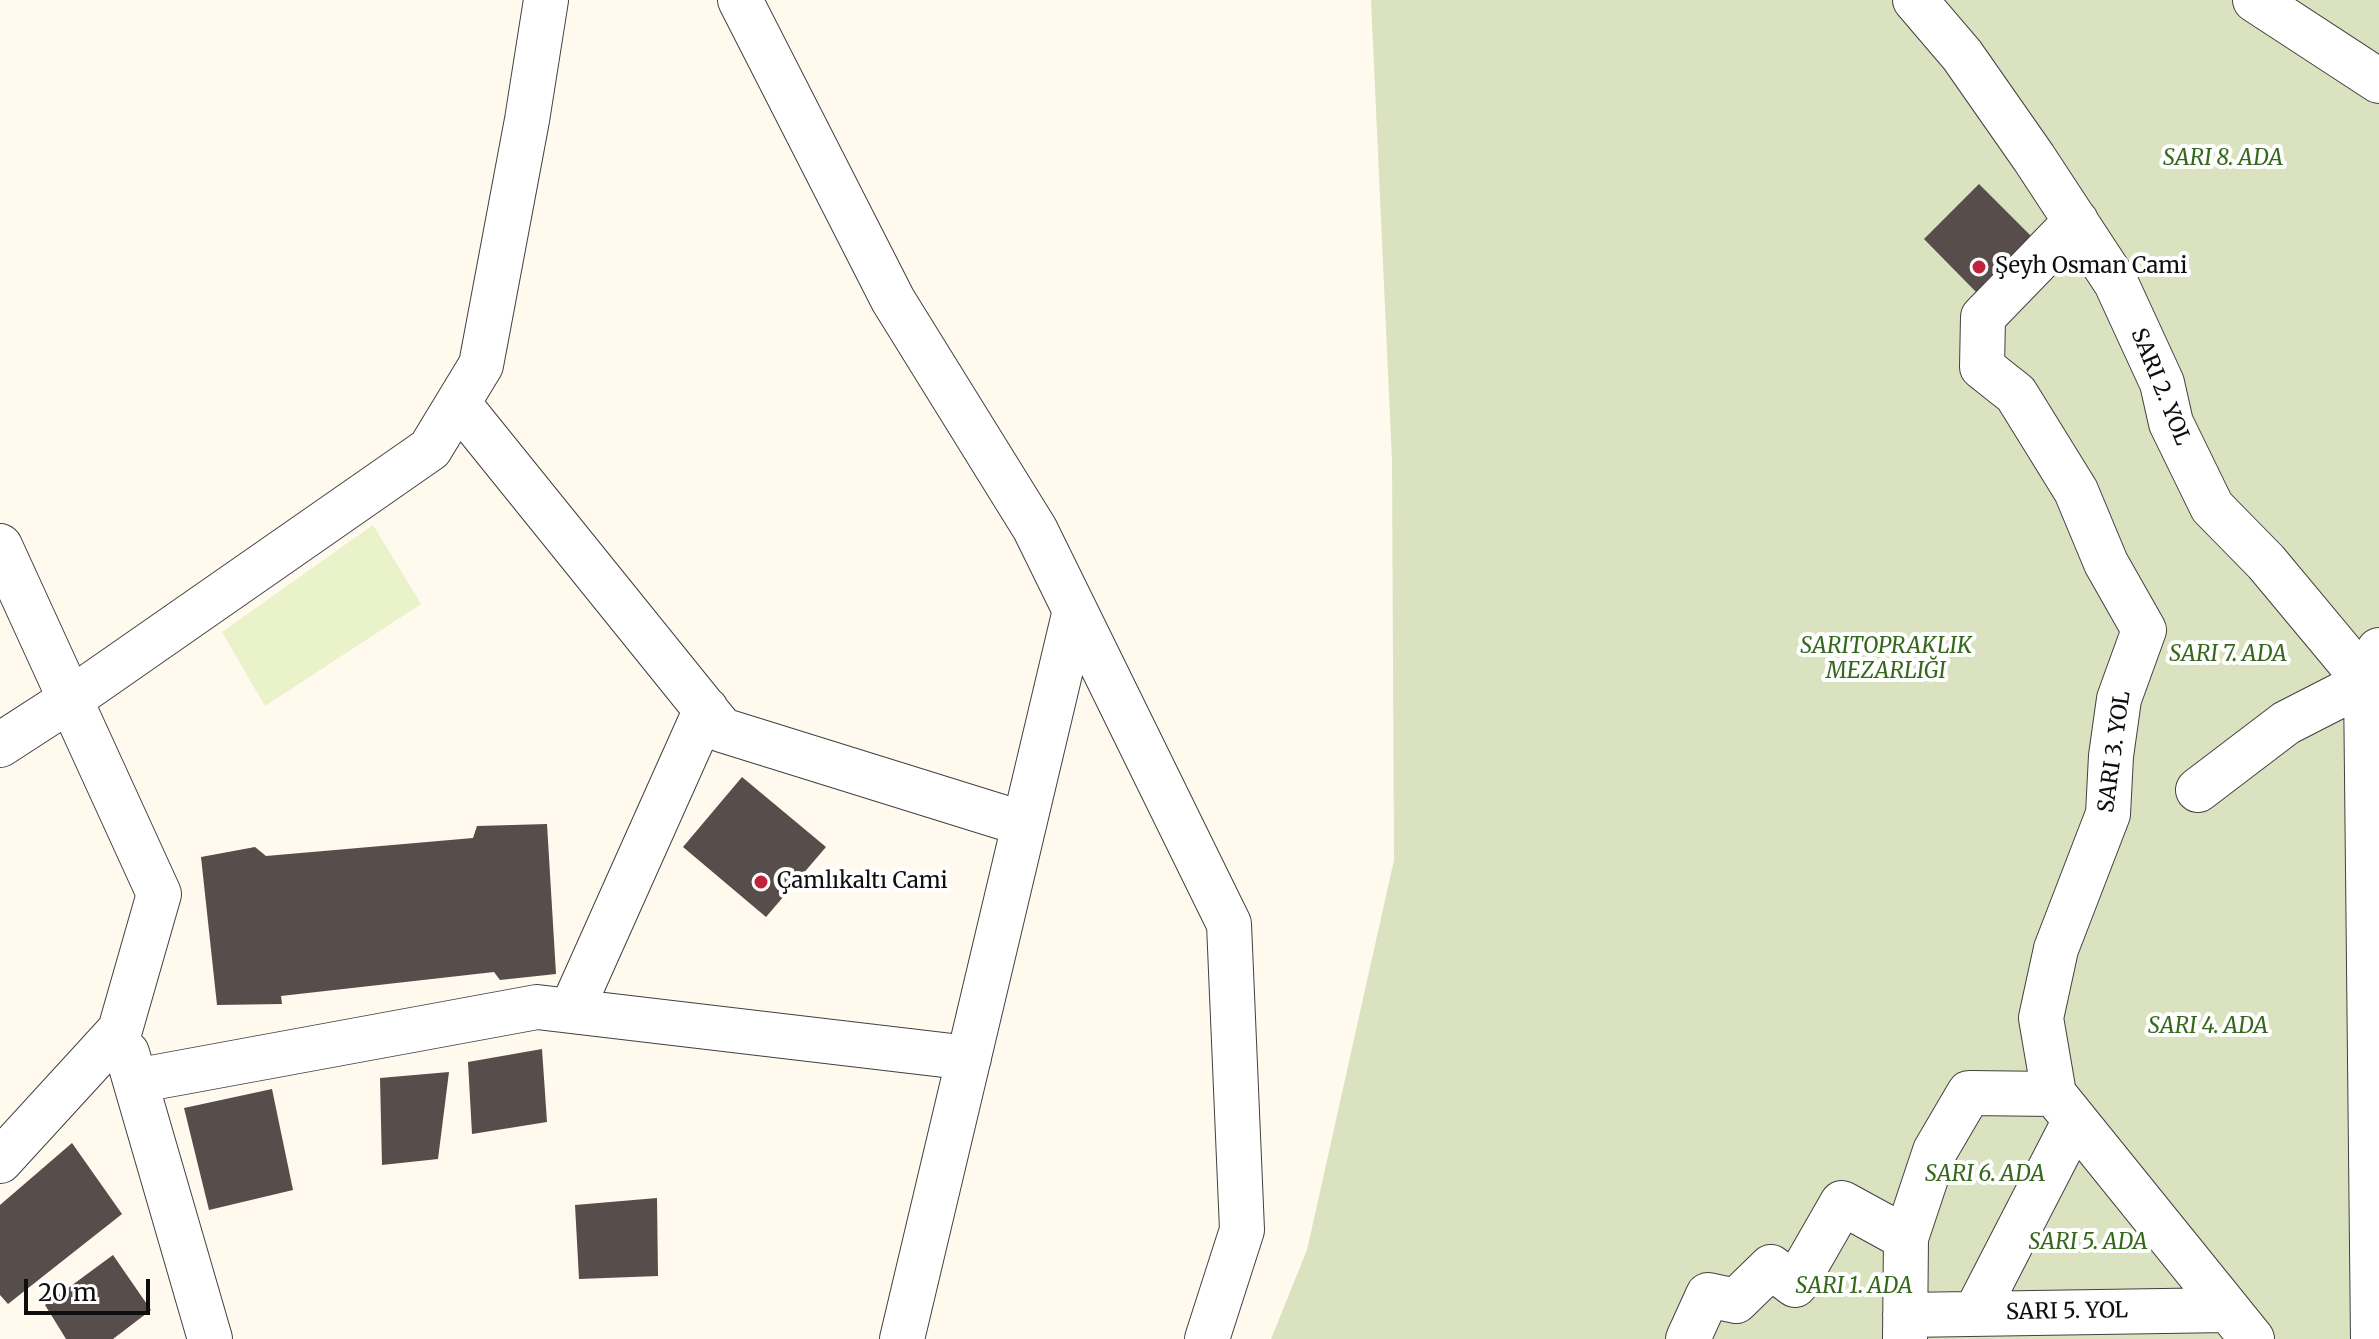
<!DOCTYPE html>
<meta charset="utf-8">
<style>
body{margin:0}
#map{position:relative;width:2379px;height:1339px;overflow:hidden;background:#fff9ee;font-family:Merriweather,serif}
canvas{display:block}
.scale{position:absolute;left:24px;top:1279px;width:126px;height:36px;box-sizing:border-box;border:4px solid #0e0e0e;border-top:0;padding-left:10px;font-size:24px;line-height:28px;white-space:nowrap;color:#0e0e0e;-webkit-text-stroke:6px #fff;paint-order:stroke}
</style>
<div id="map">
<canvas width="2379" height="1339"></canvas>
<div class="scale">20 m</div>
</div>
<script>
const c = document.querySelector('canvas').getContext('2d');
c.lineJoin = 'round';
function paint(path, color) {
  c.fillStyle = color;
  c.fill(path, 'evenodd');
}
function toPath(rows) {
  const path = new Path2D();
  for (const r of rows) {
    path.moveTo(r[0], r[1]);
    for (let i = 2; i < r.length; i += 2) path.lineTo(r[i], r[i + 1]);
  }
  return path;
}
function strokePath(path, color, width, dash) {
  c.strokeStyle = color;
  c.lineWidth = width;
  c.lineCap = dash ? 'butt' : 'round';
  c.setLineDash(dash || []);
  c.stroke(path);
}
function drawText(font, color, halo, rows, align = 'center') {
  c.font = font + ' Merriweather,serif';
  c.lineWidth = 8;
  c.setLineDash([]);
  c.textBaseline = 'middle';
  c.strokeStyle = halo;
  c.fillStyle = color;
  for (const [text, x, y, turn = 0] of rows) {
    c.save();
    c.translate(x, y);
    c.rotate((+turn || 0) * Math.PI / 180);
    c.textAlign = isNaN(turn) ? turn : align;
    if (halo) c.strokeText(text, 0, 0);
    c.fillText(text, 0, 0);
    c.restore();
  }
}
const cemetery = toPath([
 [1371,0,2379,0,2379,1339,1271,1339,1307,1250,1394,860,1392,460]
]);
const pitch = toPath([
 [373,525,421,604,265,706,222,632]
]);
const building = toPath([
 [1979,184,2034,239,1979,295,1924,239],
 [742,777,826,847,766,917,683,847],
 [547,824,556,974,500,980,494,972,281,996,282,1004,217,1005,201,857,255,847,266,856,473,838,477,826],
 [542,1049,547,1122,472,1134,468,1062],
 [449,1072,438,1159,382,1165,380,1078],
 [272,1089,293,1190,209,1210,184,1108],
 [72,1143,122,1214,8,1304,0,1295,0,1205],
 [657,1198,658,1276,579,1279,575,1205],
 [113,1255,151,1310,113,1339,66,1339,45,1305]
]);
const minor = toPath([
 [740,0,893,300,1035,529,1229,924,1242,1230,1207,1339],
 [1915,0,1962,55,2034,158,2116,283,2162,383,2171,423,2212,507,2266,562,2366,682,2286,723,2198,790],
 [2255,0,2379,81],
 [2076,221,1983,317,1982,367,2016,394,2076,491,2106,563,2144,630,2119,699,2111,756,2108,814,2056,949,2041,1018,2054,1094,2252,1339],
 [458,403,722,730,1024,824],
 [0,546,159,894,120,1030,0,1161],
 [0,745,71,699,430,449,481,365,527,120,546,0],
 [571,1011,706,709],
 [127,1053,210,1339],
 [135,1081,537,1007,969,1058],
 [1975,1314,2075,1120],
 [1905,1315,2228,1310],
 [902,1339,1075,610],
 [1688,1339,1708,1295,1736,1301,1771,1267,1795,1285,1842,1203,1906,1238],
 [1905,1339,1906,1238,1935,1151,1969,1093,2054,1094],
 [2373,1339,2366,682,2379,650]
]);
const markers = [
 [1979,267,8,"#c2213e"],
 [761,882,8,"#c2213e"]
];
const parkNames = [
 ["SARI 8. ADA",2223,159],
 ["SARITOPRAKLIK",1886,647],
 ["MEZARLIĞI",1886,672],
 ["SARI 7. ADA",2228,655],
 ["SARI 4. ADA",2208,1027],
 ["SARI 6. ADA",1985,1175],
 ["SARI 5. ADA",2088,1243],
 ["SARI 1. ADA",1854,1287]
];
const poiNames = [
 ["Şeyh Osman Cami",1995,267],
 ["Çamlıkaltı Cami",777,882]
];
const streetNames = [
 ["SARI 2. YOL",2160,387,68],
 ["SARI 3. YOL",2115,752,-82],
 ["SARI 5. YOL",2067,1312,-1]
];
paint(cemetery, '#dbe2bf');
paint(pitch, '#e9f2c9');
paint(building, '#574d4a');
strokePath(minor, '#414141', 46);
strokePath(minor, '#fff', 44);
for (const [x, y, r, color] of markers) {
  const dot = new Path2D();
  dot.arc(x, y, r, 0, 2 * Math.PI);
  c.fillStyle = color;
  c.fill(dot);
  strokePath(dot, '#fff', 3);
}
drawText('italic 22px', '#36681c', '#fff', parkNames);
drawText('22px', '#0e0e0e', '#fff', poiNames, 'left');
drawText('22px', '#0e0e0e', '#fff', streetNames);
</script>
